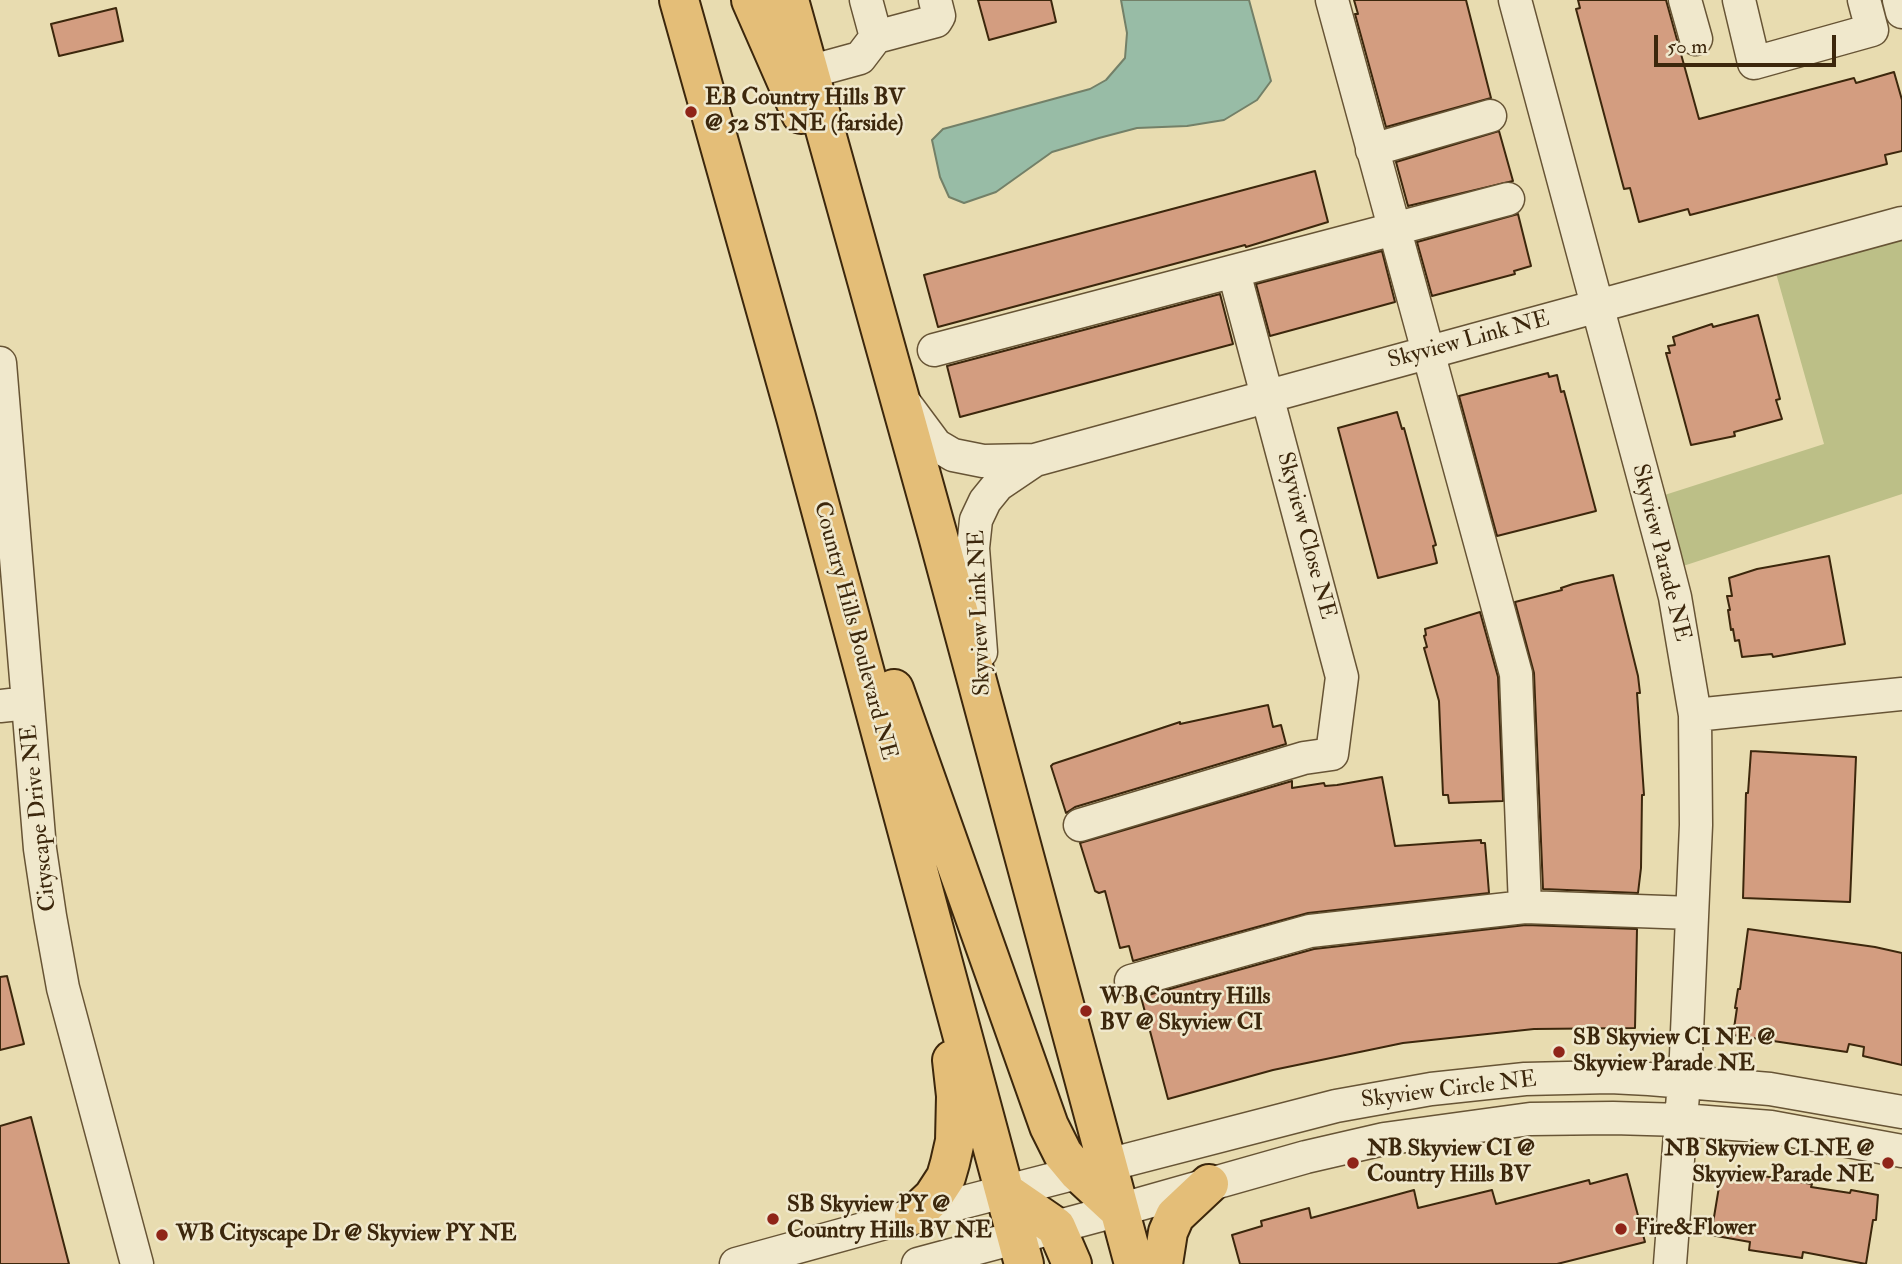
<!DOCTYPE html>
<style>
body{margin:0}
#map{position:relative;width:1902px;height:1264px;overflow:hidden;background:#e8dcb0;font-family:"IM FELL Double Pica",serif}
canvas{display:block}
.scale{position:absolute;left:1654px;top:35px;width:182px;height:32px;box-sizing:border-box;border:4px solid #3c270c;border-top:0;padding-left:9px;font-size:21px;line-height:24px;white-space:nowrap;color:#3c270c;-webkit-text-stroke:5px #f0e8cc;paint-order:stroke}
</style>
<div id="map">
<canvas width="1902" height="1264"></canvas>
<div class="scale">50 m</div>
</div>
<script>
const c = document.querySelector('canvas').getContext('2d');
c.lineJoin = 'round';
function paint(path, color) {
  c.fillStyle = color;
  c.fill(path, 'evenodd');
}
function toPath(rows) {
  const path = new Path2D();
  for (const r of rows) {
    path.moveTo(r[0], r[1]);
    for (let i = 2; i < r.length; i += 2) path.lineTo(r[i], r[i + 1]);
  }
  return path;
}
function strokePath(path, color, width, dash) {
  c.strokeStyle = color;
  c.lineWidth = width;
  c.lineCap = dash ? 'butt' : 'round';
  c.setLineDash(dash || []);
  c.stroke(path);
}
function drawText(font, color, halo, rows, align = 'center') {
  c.font = font + ' "IM FELL Double Pica",serif';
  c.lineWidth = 5;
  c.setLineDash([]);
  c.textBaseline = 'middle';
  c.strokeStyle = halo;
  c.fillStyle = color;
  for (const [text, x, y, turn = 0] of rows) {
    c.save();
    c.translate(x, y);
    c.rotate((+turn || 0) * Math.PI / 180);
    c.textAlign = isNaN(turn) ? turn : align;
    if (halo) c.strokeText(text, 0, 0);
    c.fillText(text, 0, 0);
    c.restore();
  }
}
const green = toPath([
 [1902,223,1902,494,1668,571,1649,500,1824,444,1772,259]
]);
const water = toPath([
 [1121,0,1249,0,1271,81,1257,100,1224,120,1187,126,1137,128,1099,138,1052,152,996,192,964,203,949,197,940,177,932,140,943,129,1090,89,1106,80,1125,58,1127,33,1121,0]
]);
const building = toPath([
 [978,0,1051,0,1056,22,989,40,978,0],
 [1354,0,1466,0,1491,98,1386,127,1355,14,1358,14,1354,0],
 [1578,0,1666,0,1699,119,1854,78,1856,83,1894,72,1902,100,1902,151,1885,155,1887,164,1690,215,1688,209,1639,222,1630,188,1624,189,1576,9,1580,8,1578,0],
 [116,8,123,41,59,56,51,24,116,8],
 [1499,131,1513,181,1408,206,1396,162,1499,131],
 [1315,171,1328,222,1246,247,1245,245,938,327,924,275,1315,171],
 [1518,214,1531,266,1514,271,1515,274,1432,296,1417,242,1518,214],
 [1382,251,1395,302,1270,336,1256,284,1382,251],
 [1220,294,1233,344,960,417,947,366,1220,294],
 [1758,315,1780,399,1776,400,1782,419,1734,432,1735,436,1691,445,1666,353,1670,353,1668,346,1675,345,1673,337,1712,324,1713,327,1758,315],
 [1548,373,1549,377,1557,375,1561,392,1564,391,1596,511,1497,536,1459,396,1548,373],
 [1397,412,1402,429,1404,428,1436,545,1433,546,1437,563,1378,578,1338,428,1397,412],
 [1829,556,1845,644,1773,657,1772,654,1742,657,1739,640,1735,641,1733,629,1731,630,1728,610,1730,610,1727,596,1732,596,1729,578,1757,569,1829,556],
 [1613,575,1638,676,1640,693,1637,693,1644,795,1642,795,1641,868,1638,893,1543,889,1534,673,1515,602,1562,590,1561,588,1573,584,1613,575],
 [1480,612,1498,677,1503,801,1449,803,1448,795,1443,795,1439,701,1424,648,1427,647,1424,636,1426,635,1425,629,1480,612],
 [1268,705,1273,727,1281,725,1286,744,1075,807,1066,813,1051,766,1053,764,1180,722,1180,724,1268,705],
 [1751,751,1856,757,1850,902,1743,898,1746,793,1748,793,1751,751],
 [1382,777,1395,846,1481,840,1481,843,1485,843,1489,893,1308,913,1133,961,1129,946,1120,948,1105,891,1099,893,1095,891,1080,843,1292,781,1292,788,1324,783,1325,786,1337,785,1382,777],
 [1526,925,1637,929,1635,1028,1534,1029,1403,1043,1273,1070,1168,1099,1141,997,1314,949,1526,925],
 [1748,929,1875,947,1902,953,1902,1065,1863,1056,1864,1047,1849,1044,1847,1052,1733,1035,1737,1008,1735,1008,1738,989,1740,989,1748,929],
 [7,976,24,1044,0,1050,0,977,7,976],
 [31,1117,69,1264,0,1264,0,1126,31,1117],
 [1627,1174,1645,1242,1557,1264,1240,1264,1232,1235,1262,1226,1261,1221,1309,1208,1311,1218,1414,1190,1418,1208,1492,1190,1496,1204,1589,1180,1590,1184,1627,1174],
 [1721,1175,1762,1182,1763,1176,1812,1184,1811,1187,1850,1193,1851,1190,1878,1195,1876,1220,1873,1220,1866,1264,1803,1252,1802,1258,1749,1250,1750,1242,1711,1235,1721,1175]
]);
const minor = toPath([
 [1332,0,1516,674,1525,907],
 [1515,0,1664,554,1675,597,1695,715,1696,825,1686,1055,1670,1264],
 [1685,0,1696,39],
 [1739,0,1754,63,1872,30,1864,0],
 [1899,0,1902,12],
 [876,37,936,21,939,16,935,0],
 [809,72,860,58,876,37,866,0],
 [1372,150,1490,116],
 [934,350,1508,199],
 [0,363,40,849,50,916,63,988,137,1264],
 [907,406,936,445,953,455,983,461,1035,460,1902,223],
 [981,652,973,548,976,520,985,501,998,485,1035,460],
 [0,706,28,703],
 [1695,715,1902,694],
 [1080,825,1304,758,1332,754,1342,677,1234,272],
 [1131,981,1310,931,1525,907,1692,913],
 [736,1264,914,1215,1336,1106,1431,1089,1525,1079,1610,1077,1649,1079,1770,1089,1902,1112],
 [918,1264,1119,1210,1306,1157,1384,1139,1530,1119,1613,1118,1682,1120,1771,1127,1902,1151]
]);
const major = toPath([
 [679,0,796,417,1024,1264],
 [751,0,801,114],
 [789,0,938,536,1134,1264],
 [894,689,1049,1126,1063,1154,1078,1172,1119,1210],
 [1005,1192,1056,1227,1072,1264],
 [914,1215,933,1197,946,1177,950,1163,955,1141,956,1096,952,1060],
 [1163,1264,1168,1232,1175,1216,1209,1184]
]);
const markers = [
 [691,112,7,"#8f2418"],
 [1086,1011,7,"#8f2418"],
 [1559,1052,7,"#8f2418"],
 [1353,1163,7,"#8f2418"],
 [1888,1163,7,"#8f2418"],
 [773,1219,7,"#8f2418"],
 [1621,1229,7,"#8f2418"],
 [162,1235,7,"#8f2418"]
];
const poiNames = [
 ["EB Country Hills BV",705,99],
 ["@ 52 ST NE (farside)",705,125],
 ["WB Country Hills",1100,998],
 ["BV @ Skyview CI",1100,1024],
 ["SB Skyview CI NE @",1573,1039],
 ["Skyview Parade NE",1573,1065],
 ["NB Skyview CI @",1367,1150],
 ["Country Hills BV",1367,1176],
 ["NB Skyview CI NE @",1874,1150,"right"],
 ["Skyview Parade NE",1874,1176,"right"],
 ["SB Skyview PY @",787,1206],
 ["Country Hills BV NE",787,1232],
 ["Fire&Flower",1635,1229],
 ["WB Cityscape Dr @ Skyview PY NE",176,1235]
];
const streetNames = [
 ["Skyview Link NE",1469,341,-15],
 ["Skyview Close NE",1305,536,75],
 ["Skyview Parade NE",1660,553,76],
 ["Skyview Link NE",981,613,-92],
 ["Country Hills Boulevard NE",854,631,75],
 ["Cityscape Drive NE",40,818,-96],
 ["Skyview Circle NE",1449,1091,-7]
];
paint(green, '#bcbf87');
paint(water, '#98bca6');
strokePath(water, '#738068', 2);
paint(building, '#d39d80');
strokePath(building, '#3c270c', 2);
strokePath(minor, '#675435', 35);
strokePath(major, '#3c270c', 42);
strokePath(minor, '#f0e8cc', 32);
strokePath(major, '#e4be78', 38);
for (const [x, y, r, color] of markers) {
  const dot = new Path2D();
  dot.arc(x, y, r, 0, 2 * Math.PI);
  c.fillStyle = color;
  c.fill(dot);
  strokePath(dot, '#f0e8cc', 2.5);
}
drawText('bold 23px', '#3c270c', '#f0e8cc', poiNames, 'left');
drawText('23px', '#3c270c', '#f0e8cc', streetNames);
</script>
